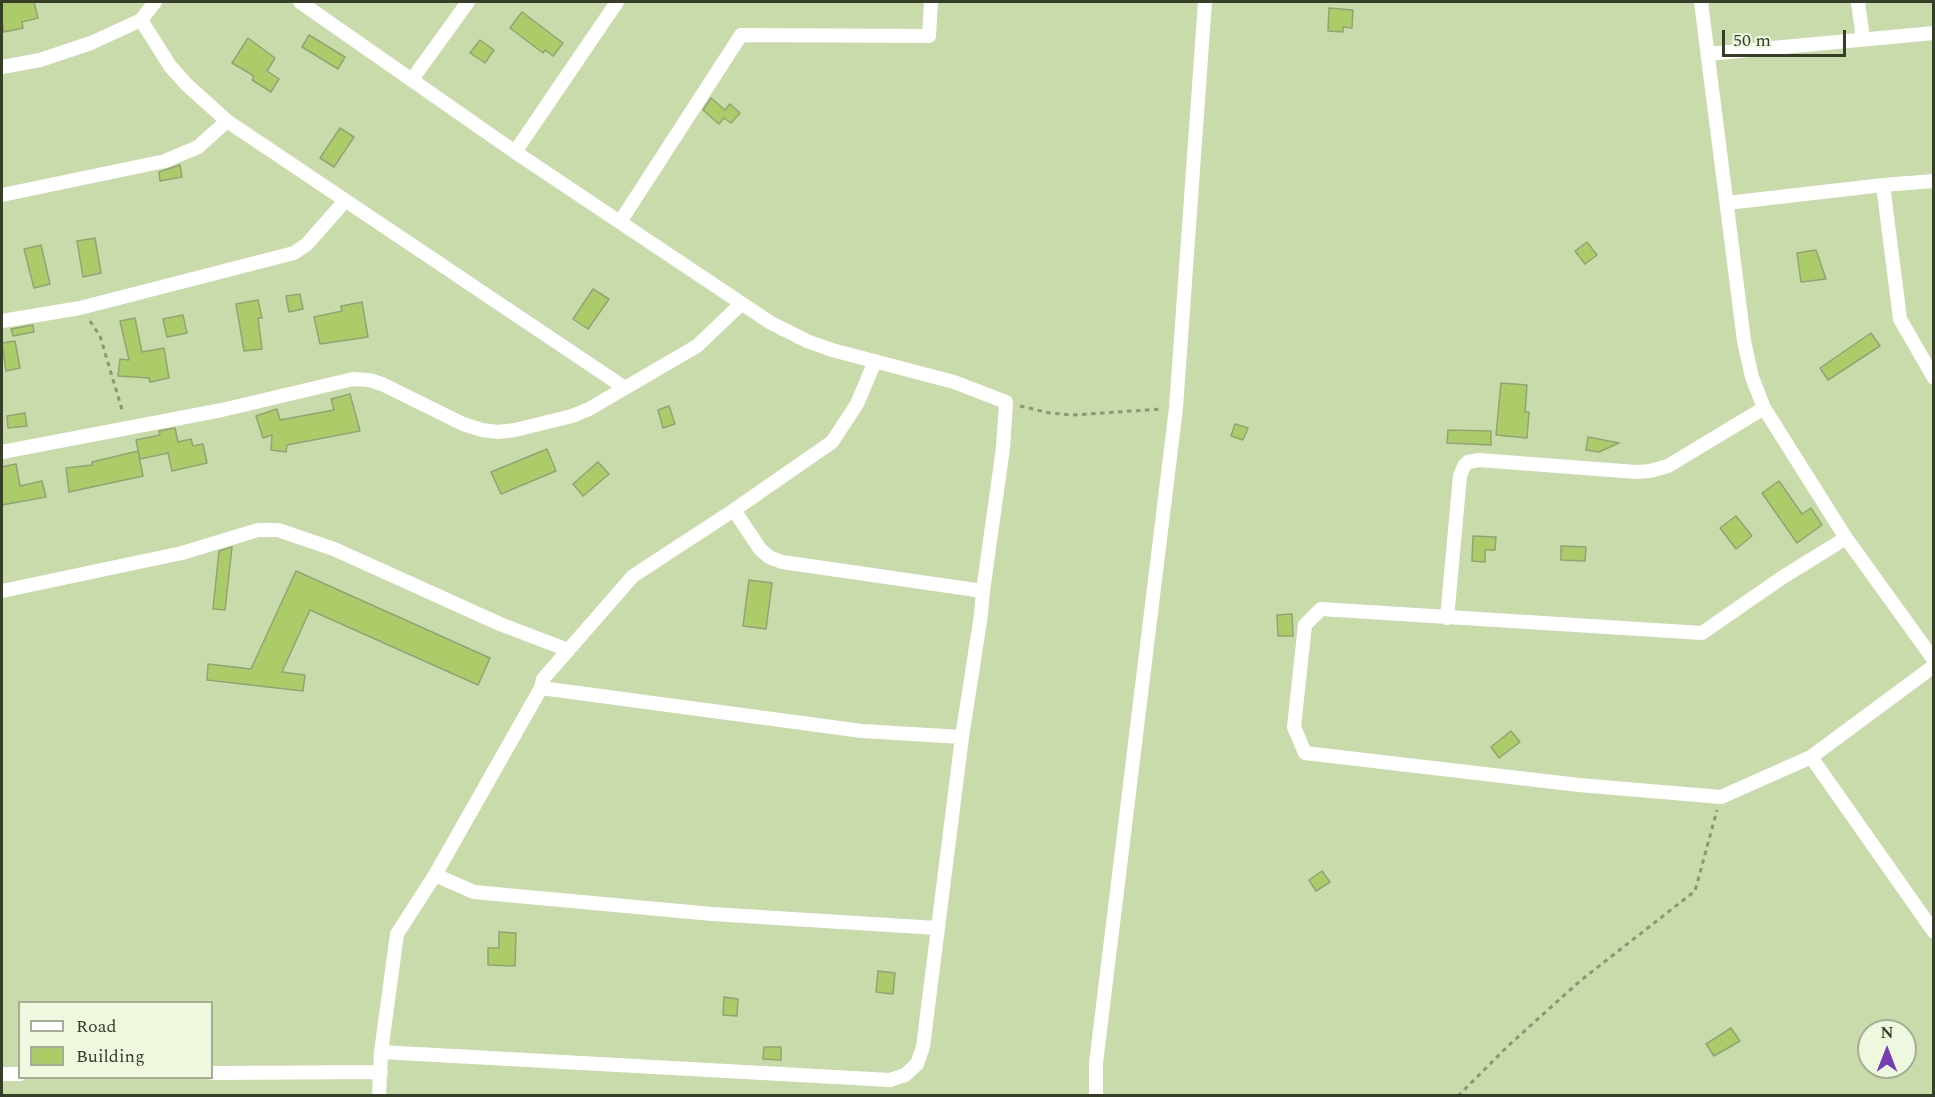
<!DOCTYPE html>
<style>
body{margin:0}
#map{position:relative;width:1935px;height:1097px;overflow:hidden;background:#c9dbaa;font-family:Spectral,serif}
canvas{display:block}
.frame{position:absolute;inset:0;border:3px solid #363d29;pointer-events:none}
.legend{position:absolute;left:18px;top:1001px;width:195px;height:78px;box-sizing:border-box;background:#eef8df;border:2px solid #a4ad96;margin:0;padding:8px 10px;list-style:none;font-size:18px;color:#363d29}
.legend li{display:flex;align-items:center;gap:12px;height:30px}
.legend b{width:30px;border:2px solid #a4ad96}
.north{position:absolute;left:1857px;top:1019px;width:60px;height:60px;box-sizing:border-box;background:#eef8df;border:2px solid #a4ad96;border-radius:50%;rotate:0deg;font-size:16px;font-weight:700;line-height:24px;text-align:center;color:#363d29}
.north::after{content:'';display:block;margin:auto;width:21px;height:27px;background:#783cb1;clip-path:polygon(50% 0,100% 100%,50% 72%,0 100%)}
.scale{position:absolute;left:1722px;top:30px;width:124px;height:27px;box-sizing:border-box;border:3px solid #363d29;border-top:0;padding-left:8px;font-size:18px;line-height:21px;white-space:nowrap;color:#363d29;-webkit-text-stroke:4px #eef8df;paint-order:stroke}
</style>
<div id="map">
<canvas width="1935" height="1097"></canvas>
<div class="frame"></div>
<ul class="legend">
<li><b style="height:8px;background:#fff"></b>Road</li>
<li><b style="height:16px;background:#accc6a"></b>Building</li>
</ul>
<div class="north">N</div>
<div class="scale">50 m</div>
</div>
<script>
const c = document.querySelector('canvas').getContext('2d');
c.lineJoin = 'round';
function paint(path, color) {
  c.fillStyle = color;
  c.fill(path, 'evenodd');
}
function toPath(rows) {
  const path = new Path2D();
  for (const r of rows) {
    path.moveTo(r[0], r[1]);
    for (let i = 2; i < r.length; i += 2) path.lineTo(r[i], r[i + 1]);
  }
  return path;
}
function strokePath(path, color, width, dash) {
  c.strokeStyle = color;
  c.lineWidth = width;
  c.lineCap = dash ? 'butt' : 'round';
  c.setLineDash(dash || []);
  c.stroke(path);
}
const building = toPath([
 [2,2,34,2,38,18,22,22,23,28,4,32,2,21,2,2],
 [1329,8,1353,10,1352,28,1343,27,1343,32,1328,31,1329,8],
 [522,12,563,43,553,56,545,50,543,53,510,28,522,12],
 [309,35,345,57,338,69,302,47,309,35],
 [248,38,275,58,267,71,279,79,271,92,252,80,254,76,232,63,248,38],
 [480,40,494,50,485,63,470,53,480,40],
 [711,98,725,110,730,104,740,113,731,123,724,118,719,124,703,110,711,98],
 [340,128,354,137,334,167,320,158,340,128],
 [180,165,182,177,160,181,159,172,180,165],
 [95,238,101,273,83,277,77,241,95,238],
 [1587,242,1597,255,1585,264,1575,251,1587,242],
 [41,245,50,284,34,288,24,249,41,245],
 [1816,250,1826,279,1801,282,1797,253,1816,250],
 [593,289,609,299,588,329,573,319,593,289],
 [300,294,303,309,289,312,286,296,300,294],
 [258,300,262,318,258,318,262,349,244,351,236,304,258,300],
 [362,302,368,337,320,344,314,317,342,311,341,306,362,302],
 [183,315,187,333,167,337,163,319,183,315],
 [135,318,142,352,164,348,169,378,150,382,149,378,118,376,120,359,129,360,120,321,135,318],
 [33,325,34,332,13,336,11,329,33,325],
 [1871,333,1880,346,1828,380,1820,368,1871,333],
 [15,341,20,368,6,371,2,343,15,341],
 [1501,383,1527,385,1525,412,1529,412,1527,438,1496,435,1501,383],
 [350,394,360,431,287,445,286,452,271,450,272,435,263,438,256,416,277,409,280,420,334,410,331,399,350,394],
 [669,406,675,424,663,428,658,410,669,406],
 [25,413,27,426,8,428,7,416,25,413],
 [1235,424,1248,428,1243,440,1231,436,1235,424],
 [175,428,178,442,191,439,193,446,203,444,207,463,172,471,168,453,140,459,136,440,160,435,159,431,175,428],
 [1448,430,1491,431,1491,445,1447,443,1448,430],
 [1588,437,1619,443,1599,452,1586,450,1588,437],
 [547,449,556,471,501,494,491,472,547,449],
 [138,451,143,476,69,492,66,468,92,465,92,462,138,451],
 [598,462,609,474,583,496,573,484,598,462],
 [16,464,20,486,42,481,46,497,2,505,2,467,16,464],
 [1779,481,1802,514,1811,508,1822,525,1797,543,1762,493,1779,481],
 [1736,516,1752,536,1736,549,1720,528,1736,516],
 [1473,536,1496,537,1495,550,1485,550,1485,562,1472,561,1473,536],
 [1561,546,1586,547,1585,561,1561,560,1561,546],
 [232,547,225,610,213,609,219,551,232,547],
 [296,571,490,658,478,685,310,610,282,672,305,675,303,691,207,680,208,664,251,669,296,571],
 [749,580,772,583,766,629,743,626,749,580],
 [1292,614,1293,636,1278,636,1277,615,1292,614],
 [1511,731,1520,742,1499,758,1491,747,1511,731],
 [1322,871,1330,882,1316,891,1309,880,1322,871],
 [499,932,516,933,515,966,488,965,488,948,499,948,499,932],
 [878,971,895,973,893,994,876,992,878,971],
 [724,997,738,999,737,1016,723,1015,724,997],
 [1731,1028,1740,1041,1714,1056,1706,1044,1731,1028],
 [764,1047,781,1047,781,1060,763,1059,764,1047]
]);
const path = toPath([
 [90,321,100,336,123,413],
 [1020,406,1050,413,1073,415,1162,409],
 [1458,1096,1509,1045,1580,981,1695,891,1717,810]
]);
const street = toPath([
 [300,2,515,152,771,323,807,341,832,350,954,382,1006,402,1003,448,983,591,981,615,962,737],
 [1701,2,1744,341,1752,377,1764,408,1846,538,1934,660],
 [1858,2,1863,39],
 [141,20,170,66,186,84,227,121,625,388],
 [1708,54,1934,33],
 [2,67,40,60,91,43,141,20,155,2],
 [413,78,468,2],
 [515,152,617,2],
 [1883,185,1900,319,1934,378],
 [2,195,165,161,198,147,227,121],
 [1727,203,1883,185,1934,181],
 [620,222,741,35,929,36,931,2],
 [2,321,80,308,294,253,307,244,345,201],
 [2,452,222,410,353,379,369,380,382,384,463,424,482,430,498,432,515,430,572,416,589,409,697,346,741,304],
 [734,510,760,549,769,557,782,562,983,591],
 [1846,538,1783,577,1702,633,1321,609,1305,625,1294,727,1305,753,1579,785,1721,797,1811,757,1934,666],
 [2,591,182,553,258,530,278,530,334,549,500,624,568,650],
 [1447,618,1460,476,1464,466,1468,462,1479,460,1636,472,1650,471,1668,466,1764,408],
 [1811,757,1934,932],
 [435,875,474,892,712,914,937,928],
 [381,1052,890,1080,905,1075,917,1064,923,1047,962,737,862,731,541,688],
 [212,1073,381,1072],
 [2,1074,20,1074],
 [379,1096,381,1052,397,934,435,875,541,688,543,679,633,576,734,510,832,442,857,404,875,361],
 [1096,1096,1096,1063,1176,408,1205,2]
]);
paint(building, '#accc6a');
strokePath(building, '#92a374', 1.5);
strokePath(path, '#899772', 3, [4.5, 4.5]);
strokePath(street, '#fff', 14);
</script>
